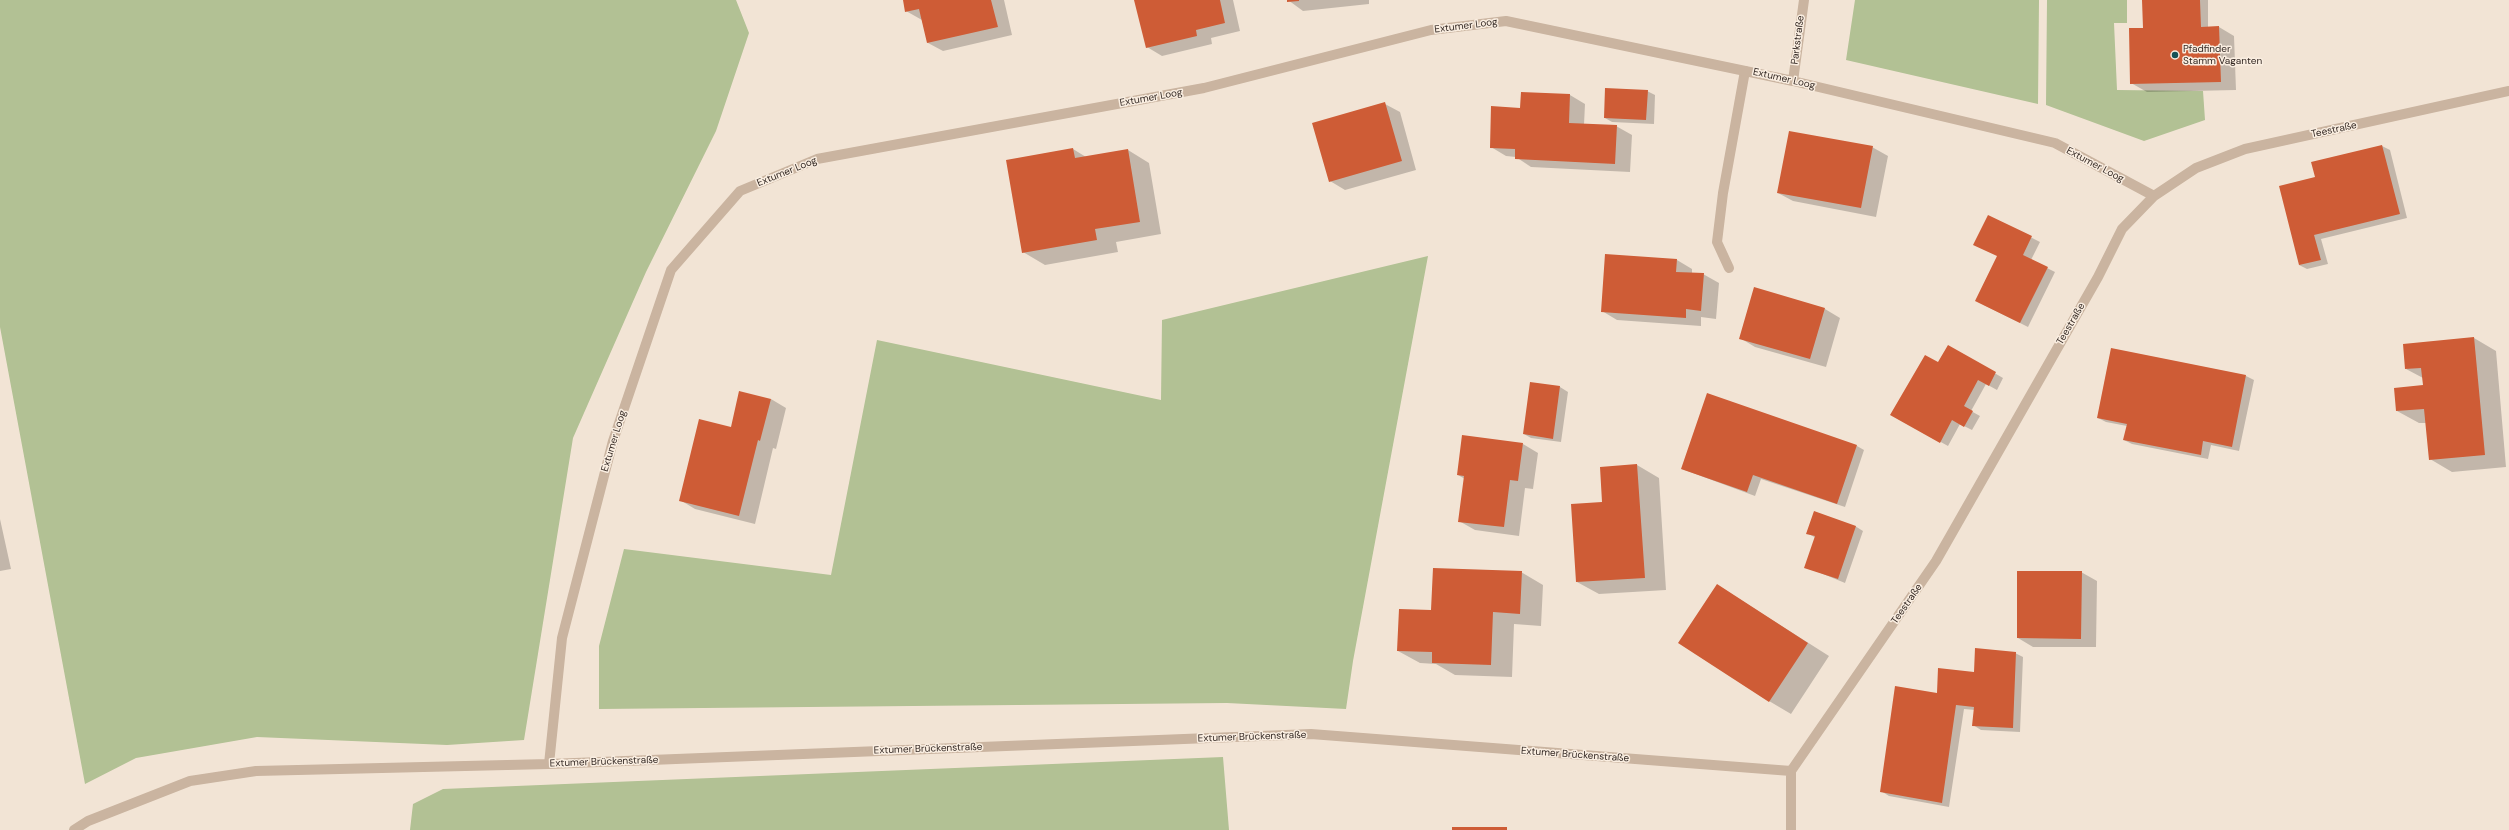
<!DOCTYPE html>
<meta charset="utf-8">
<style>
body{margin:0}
canvas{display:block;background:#f2e4d5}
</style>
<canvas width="2509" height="830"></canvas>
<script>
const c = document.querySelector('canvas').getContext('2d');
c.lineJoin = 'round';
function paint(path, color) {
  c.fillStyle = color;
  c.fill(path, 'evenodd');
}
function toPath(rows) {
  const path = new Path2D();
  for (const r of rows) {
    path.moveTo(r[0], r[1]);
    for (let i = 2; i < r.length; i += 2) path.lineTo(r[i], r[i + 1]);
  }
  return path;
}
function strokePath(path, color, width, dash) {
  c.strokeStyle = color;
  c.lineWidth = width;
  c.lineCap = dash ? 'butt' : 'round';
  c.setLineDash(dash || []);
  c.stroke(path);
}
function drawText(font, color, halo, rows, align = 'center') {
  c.font = font + ' "DM Sans",sans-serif';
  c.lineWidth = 3;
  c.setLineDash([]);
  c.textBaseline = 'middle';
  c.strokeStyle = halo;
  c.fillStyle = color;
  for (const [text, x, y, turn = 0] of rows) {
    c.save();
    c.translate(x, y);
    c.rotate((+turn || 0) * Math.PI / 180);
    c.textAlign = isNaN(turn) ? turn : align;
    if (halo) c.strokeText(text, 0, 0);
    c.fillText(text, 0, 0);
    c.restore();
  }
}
const green = toPath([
 [0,0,736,0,749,33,716,131,646,272,573,438,524,740,447,745,257,737,136,758,85,784,0,327],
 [1855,0,2039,0,2038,104,1846,60],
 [2047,0,2127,0,2127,23,2114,23,2117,90,2203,91,2205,120,2144,141,2046,105],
 [1428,256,1353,661,1346,709,1227,703,599,709,599,646,624,549,831,575,877,340,1161,400,1162,320],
 [1223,757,1229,830,410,830,413,804,443,789]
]);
const shadow = toPath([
 [904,0,1004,0,1012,35,943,51,928,43,922,20,906,11],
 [1135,0,1233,0,1240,31,1211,38,1212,44,1162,56,1147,47],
 [1288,0,1369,0,1369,4,1303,11],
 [2143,0,2208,0,2208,27,2219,27,2234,36,2236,90,2147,92,2131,83,2144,29],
 [1647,91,1655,95,1654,124,1612,122,1605,118],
 [1570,95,1585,104,1584,125,1616,126,1632,135,1630,172,1531,167,1516,157,1506,156,1491,147,1521,109],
 [1385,104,1400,112,1416,170,1345,190,1330,181],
 [2382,146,2390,150,2407,218,2321,239,2328,264,2307,269,2299,265,2316,178,2312,163],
 [1872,147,1888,156,1876,217,1793,201,1778,193],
 [1073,149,1086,157,1128,150,1149,163,1161,234,1116,242,1118,252,1045,265,1023,252],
 [1989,216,2040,242,2031,260,2055,272,2028,327,1984,305,1998,256],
 [1677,260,1692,269,1692,274,1703,274,1719,283,1716,319,1701,317,1701,326,1617,320,1602,311],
 [1825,309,1840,318,1826,367,1755,347,1740,338],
 [2474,338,2496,351,2506,467,2452,472,2430,459,2426,423,2419,423,2397,411,2424,386,2423,378,2406,369],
 [1948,346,2003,378,1997,390,1986,384,1971,411,1980,416,1972,430,1960,424,1948,446,1892,415,1938,364],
 [2112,349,2246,376,2254,380,2239,451,2211,445,2208,459,2132,444,2124,440,2127,426,2106,422,2098,418],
 [1531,383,1560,387,1568,392,1561,442,1531,438,1524,434],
 [771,399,786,408,776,449,773,448,755,524,695,509,680,500,731,428],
 [1523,444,1538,453,1533,489,1525,488,1519,536,1475,530,1459,521,1465,479,1458,475],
 [1857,446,1864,450,1845,507,1761,479,1755,496,1682,469],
 [1637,465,1659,478,1666,590,1599,594,1577,582,1603,503],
 [0,519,11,569,0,571],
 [1855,526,1863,531,1845,583,1806,567,1816,538,1807,533],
 [1521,572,1543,585,1541,626,1514,624,1512,677,1455,675,1436,664,1420,663,1398,651,1432,611],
 [2081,572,2097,581,2096,647,2033,647,2018,638],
 [1717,585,1829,656,1791,714,1769,701],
 [2015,653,2023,657,2020,732,1981,730,1973,725,1975,710,1964,709,1949,807,1889,796,1881,791,1937,695]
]);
const building = toPath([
 [903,0,991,0,998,27,927,43,919,9,905,12],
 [1134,0,1220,0,1225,23,1196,30,1197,36,1146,48],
 [1287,0,1299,0,1299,1,1287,2],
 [2142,0,2200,0,2201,27,2219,26,2221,82,2130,84,2129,28,2143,28],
 [1605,88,1648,90,1646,120,1604,118],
 [1521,92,1570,94,1569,123,1617,125,1615,164,1515,159,1515,149,1490,148,1491,106,1520,108],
 [1385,102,1402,161,1329,182,1312,123],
 [1789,131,1873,146,1861,208,1777,193],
 [2382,145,2400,214,2314,235,2321,260,2299,265,2279,186,2315,177,2311,162],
 [1073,148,1075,158,1128,149,1140,222,1095,229,1097,240,1022,253,1006,160],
 [1988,215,2032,236,2023,255,2048,267,2020,323,1975,301,1997,256,1973,245],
 [1605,254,1677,259,1676,272,1704,273,1701,311,1686,309,1686,318,1601,312],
 [1754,287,1825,308,1810,359,1739,339],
 [2474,337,2485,455,2429,460,2424,409,2396,411,2394,388,2423,385,2421,368,2405,369,2403,344],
 [1948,345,1996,372,1989,386,1978,380,1964,406,1973,411,1964,427,1952,420,1940,443,1890,415,1925,355,1938,362],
 [2111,348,2246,375,2232,447,2203,441,2201,455,2123,440,2127,424,2097,418],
 [1530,382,1560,386,1553,439,1523,434],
 [739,391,771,399,760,441,758,440,739,516,679,501,699,419,731,427],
 [1707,393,1857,445,1837,504,1753,475,1747,492,1681,469],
 [1462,435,1523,443,1518,481,1510,480,1504,527,1458,522,1464,476,1457,475],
 [1637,464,1645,578,1576,582,1571,504,1602,502,1600,467],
 [1814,511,1856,526,1838,579,1804,568,1815,536,1806,534],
 [1433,568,1522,571,1520,614,1493,612,1491,665,1432,663,1432,652,1397,651,1399,609,1431,610],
 [2017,571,2082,571,2081,639,2017,638],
 [1717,584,1808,643,1769,702,1678,643],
 [1975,648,2016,652,2013,728,1972,726,1974,707,1956,705,1942,803,1880,792,1895,686,1937,693,1938,668,1974,672],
 [1452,827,1507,827,1507,830,1452,830]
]);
const lane = toPath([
 [1729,268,1717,242,1723,193,1745,71]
]);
const street = toPath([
 [1793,81,1804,0],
 [549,764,562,638,613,441,671,270,740,191,817,159,1204,88,1431,30,1506,21,1793,81,2055,143,2154,196],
 [1791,771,1936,561,2098,277,2122,229,2154,196,2196,168,2245,149,2509,91],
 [74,830,88,821,190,781,256,771,549,764,1311,734,1791,771],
 [1791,830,1791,771]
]);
const markers = [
 [2175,55,4,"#175357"]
];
const streetNames = [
 ["Extumer Loog",1466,26,-7],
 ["Parkstraße",1798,40,-83],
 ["Extumer Loog",1784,79,13],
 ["Extumer Loog",1151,98,-10],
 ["Teestraße",2334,130,-12],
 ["Extumer Loog",2095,165,28],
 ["Extumer Loog",787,172,-22],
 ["Teestraße",2071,324,-60],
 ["Extumer Loog",614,441,-73],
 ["Teestraße",1907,604,-55],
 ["Extumer Brückenstraße",1252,737,-2],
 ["Extumer Brückenstraße",928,749,-2],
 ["Extumer Brückenstraße",1575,755,4],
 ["Extumer Brückenstraße",604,762,-2]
];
const poiNames = [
 ["Pfadfinder",2183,49],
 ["Stamm Vaganten",2183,61]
];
paint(green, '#b2c194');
paint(shadow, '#0003');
paint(building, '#ce5c36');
strokePath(lane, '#cab4a0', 10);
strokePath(street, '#cab4a0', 10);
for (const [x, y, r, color] of markers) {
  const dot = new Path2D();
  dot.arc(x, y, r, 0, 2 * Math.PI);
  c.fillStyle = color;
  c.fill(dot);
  strokePath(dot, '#faeee1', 1.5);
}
drawText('10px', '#342924', '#faeee1', streetNames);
drawText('10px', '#342924', '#faeee1', poiNames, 'left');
</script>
